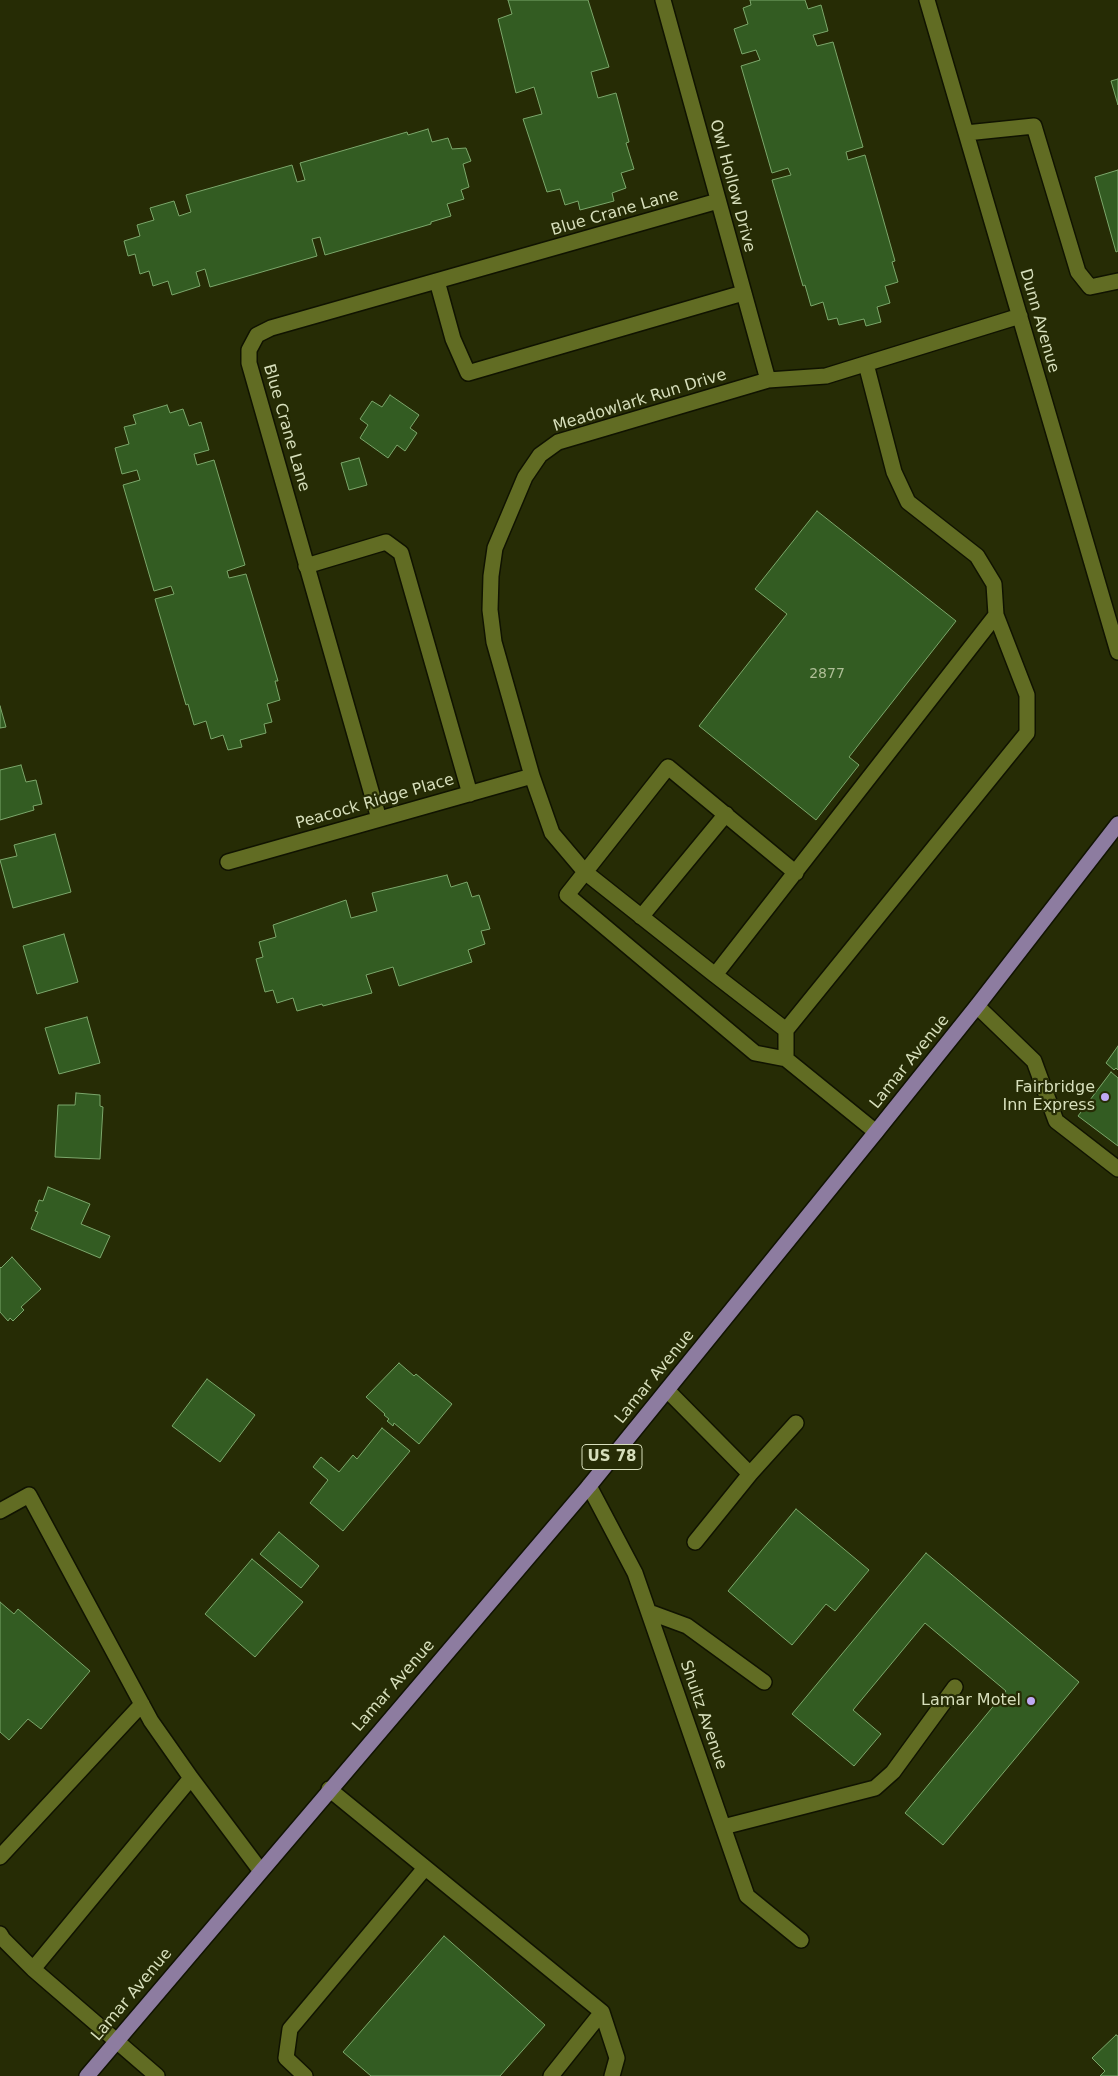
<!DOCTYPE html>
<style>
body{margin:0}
canvas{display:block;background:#262c05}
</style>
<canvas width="1118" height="2076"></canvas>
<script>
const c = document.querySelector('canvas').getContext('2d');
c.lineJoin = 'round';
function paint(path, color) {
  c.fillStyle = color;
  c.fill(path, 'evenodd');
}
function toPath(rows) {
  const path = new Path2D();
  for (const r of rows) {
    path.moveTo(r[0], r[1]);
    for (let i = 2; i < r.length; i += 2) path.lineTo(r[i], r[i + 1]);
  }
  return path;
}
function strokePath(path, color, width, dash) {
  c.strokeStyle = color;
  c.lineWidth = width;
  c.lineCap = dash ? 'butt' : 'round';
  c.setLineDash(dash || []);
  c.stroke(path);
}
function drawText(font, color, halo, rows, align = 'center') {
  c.font = font + ' "DejaVu Sans",sans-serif';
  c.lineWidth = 4.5;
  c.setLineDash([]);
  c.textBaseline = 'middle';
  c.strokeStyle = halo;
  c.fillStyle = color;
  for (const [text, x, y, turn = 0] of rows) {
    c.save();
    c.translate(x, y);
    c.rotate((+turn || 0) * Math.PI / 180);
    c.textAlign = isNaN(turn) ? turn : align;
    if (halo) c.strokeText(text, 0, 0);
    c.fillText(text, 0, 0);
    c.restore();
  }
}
const building = toPath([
 [508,0,588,0,609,67,591,72,598,98,616,93,629,142,626,143,634,169,621,173,626,188,612,193,614,201,580,210,578,201,565,205,560,189,547,192,523,119,542,114,534,87,516,93,498,19,512,14,508,0],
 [750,0,805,0,808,9,821,5,828,31,813,35,817,46,833,42,863,147,846,152,848,160,865,155,895,261,892,262,898,282,885,286,890,303,877,307,881,322,866,326,864,319,839,325,837,318,828,320,823,302,811,306,805,285,803,286,772,180,791,175,788,168,772,173,741,66,760,60,756,50,742,54,734,29,748,24,743,8,751,5,750,0],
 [1118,79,1118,105,1111,81,1118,79],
 [428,129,432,142,448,138,452,149,466,148,471,161,463,164,469,187,461,190,464,199,447,204,451,216,431,222,431,224,325,255,320,237,312,239,317,256,210,287,205,269,196,272,200,286,172,295,168,281,153,286,149,271,140,274,135,254,128,256,124,241,140,236,137,225,154,220,150,208,174,201,179,216,191,212,186,195,292,165,297,182,305,180,300,163,407,132,408,135,428,129],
 [1118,170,1118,251,1116,252,1095,177,1118,170],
 [390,395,419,415,410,428,417,433,405,451,397,445,388,458,360,438,368,425,360,419,372,401,382,407,390,395],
 [167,405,170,413,183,409,189,426,201,422,209,450,194,454,197,465,214,460,245,565,227,571,229,578,246,574,278,681,275,681,280,700,267,704,272,722,264,724,266,733,240,740,242,747,228,750,223,735,211,739,206,721,194,725,188,704,186,705,155,599,174,594,171,586,154,591,123,485,140,480,137,470,122,474,115,448,129,444,124,427,136,424,133,415,167,405],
 [359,458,367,485,349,490,341,463,359,458],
 [817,511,956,621,849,757,859,765,816,820,699,726,787,614,755,589,817,511],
 [0,706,6,727,0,728,0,706],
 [21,765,26,782,36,780,42,804,33,806,34,810,0,820,0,770,21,765],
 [55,834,71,892,13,908,0,860,17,856,14,845,55,834],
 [447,875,451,887,467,882,472,897,479,895,490,929,481,931,485,944,468,950,472,962,399,986,393,967,366,975,372,993,323,1006,322,1004,297,1011,293,998,277,1003,273,990,265,992,256,959,263,957,259,942,276,937,273,925,346,900,351,918,377,911,372,893,447,875],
 [64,934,78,982,37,994,23,946,64,934],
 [87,1017,100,1063,59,1074,45,1028,87,1017],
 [1118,1046,1118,1070,1116,1068,1114,1070,1106,1063,1118,1046],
 [1111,1072,1118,1078,1118,1146,1078,1116,1111,1072],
 [76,1093,100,1095,100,1106,103,1107,100,1159,55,1157,58,1105,75,1105,76,1093],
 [48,1187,90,1204,81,1224,110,1236,100,1258,31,1229,38,1212,35,1211,39,1200,43,1201,48,1187],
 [12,1257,41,1289,21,1307,24,1310,13,1321,10,1318,8,1321,0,1312,0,1267,1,1268,12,1257],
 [399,1363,414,1376,416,1374,452,1404,419,1444,394,1423,393,1426,387,1421,389,1419,384,1415,385,1414,366,1397,399,1363],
 [207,1379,255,1415,220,1462,172,1426,207,1379],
 [382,1428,410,1451,343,1531,310,1503,328,1480,313,1467,321,1457,339,1472,353,1455,357,1459,382,1428],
 [796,1509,869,1570,835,1611,826,1604,792,1645,728,1591,796,1509],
 [279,1532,319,1566,301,1588,260,1554,279,1532],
 [926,1553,1079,1682,943,1845,905,1813,1006,1691,925,1623,853,1710,881,1734,854,1766,792,1714,926,1553],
 [252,1559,303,1602,255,1657,205,1614,252,1559],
 [0,1602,14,1614,18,1609,90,1671,41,1729,28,1719,9,1740,0,1732,0,1602],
 [444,1936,545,2025,500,2076,371,2076,343,2052,444,1936],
 [1116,2035,1118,2036,1118,2076,1100,2076,1105,2071,1092,2058,1116,2035]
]);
const minor = toPath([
 [663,0,768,380],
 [927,0,1118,652],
 [966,133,1034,126,1078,272,1090,287,1118,281],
 [437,281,453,339,468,373,743,293],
 [866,364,894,472,908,502,977,556,994,584,996,615,715,975,786,1030,786,1059,876,1132],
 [306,566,386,542,401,553,470,794],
 [379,819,249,363,249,350,257,335,271,328,718,201],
 [228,862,532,776],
 [641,917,726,814],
 [715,975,585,872,552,833,532,776,494,642,490,610,491,576,495,548,525,477,540,455,558,442,768,380,826,376,1020,316],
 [977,1006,1034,1061,1056,1121,1118,1169],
 [786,1030,1027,733,1027,695,996,615],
 [786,1059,755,1053,567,895,668,767,796,873],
 [667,1390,750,1474,695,1542],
 [750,1474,796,1423],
 [589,1486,635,1573,747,1896,801,1940],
 [0,1511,29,1495,151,1721,191,1778,260,1870],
 [649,1612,687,1626,764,1682],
 [329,1789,602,2012,617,2058,612,2076],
 [723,1827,875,1788,893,1772,955,1687],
 [0,1857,142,1704],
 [0,1934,3,1939,33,1969,157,2076],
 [33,1969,191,1778],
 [305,2076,286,2058,290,2029,425,1868],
 [551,2076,602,2012]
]);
const major = toPath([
 [87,2076,589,1486,876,1132,977,1006,1118,824]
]);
const markers = [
 [1105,1097,5,"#bfa9f4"],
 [1031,1701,5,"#bfa9f4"]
];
const numberNames = [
 ["2877",827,674]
];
const shields = [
 [612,1457,60]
];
const shieldNames = [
 ["US 78",612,1457]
];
const streetNames = [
 ["Owl Hollow Drive",732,186,75],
 ["Blue Crane Lane",615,213,-16],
 ["Dunn Avenue",1039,321,74],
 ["Meadowlark Run Drive",640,401,-17],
 ["Blue Crane Lane",286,428,74],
 ["Peacock Ridge Place",375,802,-16],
 ["Lamar Avenue",910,1062,-51],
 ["Lamar Avenue",655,1377,-51],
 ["Lamar Avenue",394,1686,-49],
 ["Shultz Avenue",703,1715,71],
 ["Lamar Avenue",132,1995,-50]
];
const poiNames = [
 ["Fairbridge",1095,1088],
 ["Inn Express",1095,1106],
 ["Lamar Motel",1021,1701]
];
paint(building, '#335c22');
strokePath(building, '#7ba76b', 1);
strokePath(minor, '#101301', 18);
strokePath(major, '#101301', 18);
strokePath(minor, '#616c23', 15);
strokePath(major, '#8d7ca0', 15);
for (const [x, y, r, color] of markers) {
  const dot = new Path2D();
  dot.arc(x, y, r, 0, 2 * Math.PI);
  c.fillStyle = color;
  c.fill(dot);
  strokePath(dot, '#262c05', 2);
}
drawText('14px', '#aebe96', null, numberNames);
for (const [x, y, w] of shields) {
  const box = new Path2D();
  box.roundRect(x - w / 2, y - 12.5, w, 25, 4);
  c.fillStyle = '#262c05';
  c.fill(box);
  strokePath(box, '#d7dfbc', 1);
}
drawText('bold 15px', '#d7dfbc', null, shieldNames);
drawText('16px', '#d7dfbc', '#262c05', streetNames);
drawText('16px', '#d7dfbc', '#262c05', poiNames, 'right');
</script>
